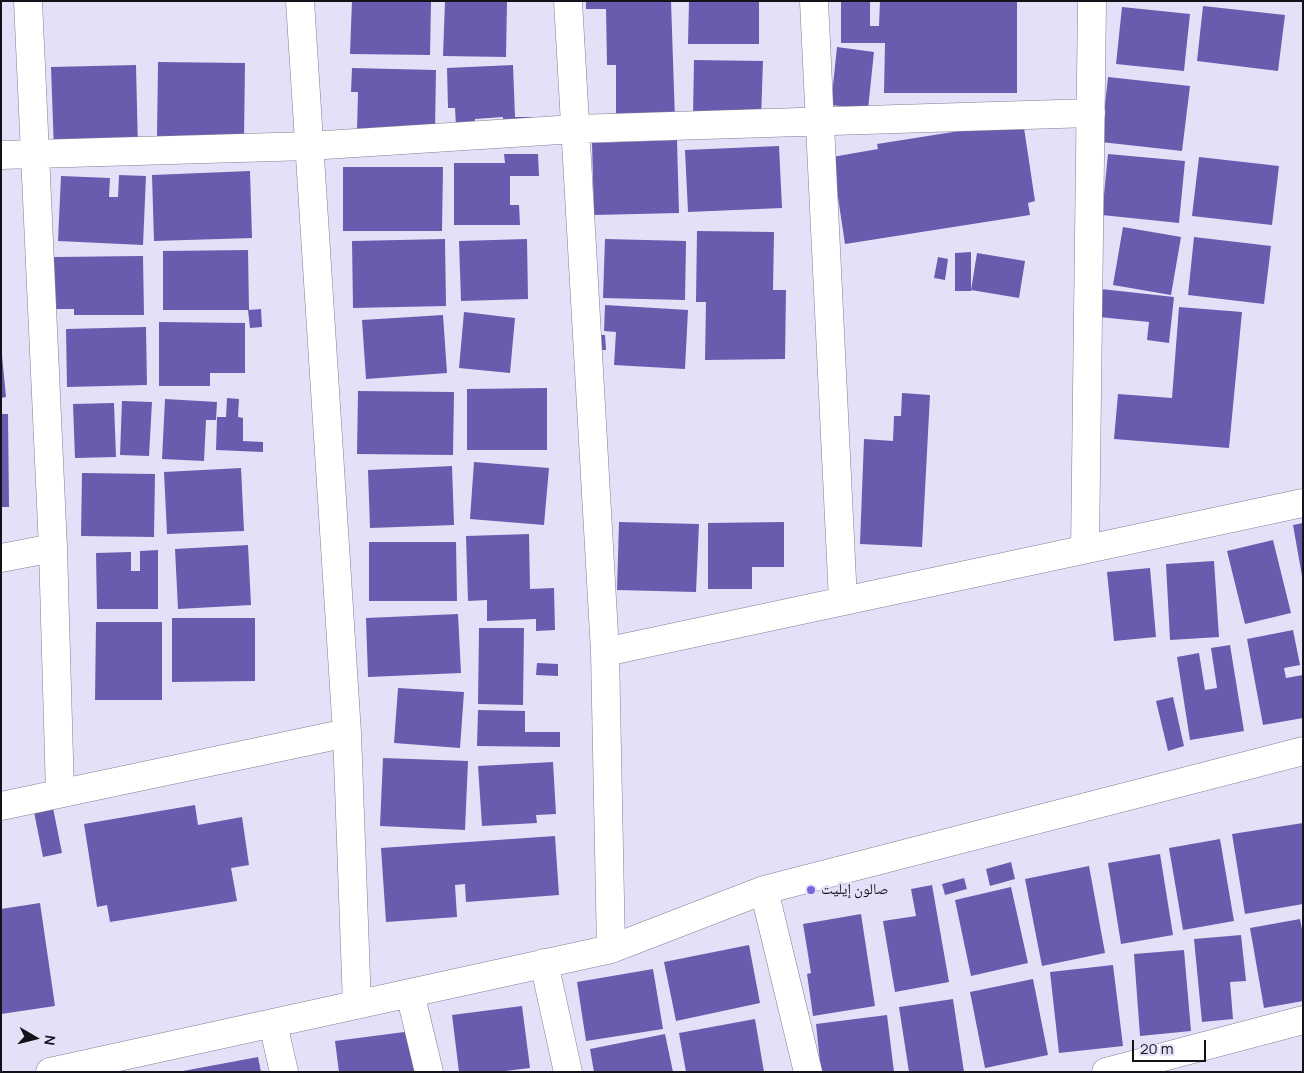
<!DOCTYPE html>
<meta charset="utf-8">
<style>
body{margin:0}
#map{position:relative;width:1304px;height:1073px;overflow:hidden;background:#e3e1f8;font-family:Manrope,sans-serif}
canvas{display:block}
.frame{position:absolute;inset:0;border:2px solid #13121a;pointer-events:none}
.north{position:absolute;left:10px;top:1013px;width:50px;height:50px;-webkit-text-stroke:4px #e3e1f8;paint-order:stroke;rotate:98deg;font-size:14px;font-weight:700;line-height:20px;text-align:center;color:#13121a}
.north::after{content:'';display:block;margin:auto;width:18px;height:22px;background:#13121a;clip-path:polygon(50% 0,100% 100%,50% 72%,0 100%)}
.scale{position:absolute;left:1132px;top:1040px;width:74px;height:22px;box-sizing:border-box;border:2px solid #13121a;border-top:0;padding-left:6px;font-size:15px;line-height:18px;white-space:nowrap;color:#13121a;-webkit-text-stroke:4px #e3e1f8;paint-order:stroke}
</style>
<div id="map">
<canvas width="1304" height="1073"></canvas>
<div class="frame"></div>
<div class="north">N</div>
<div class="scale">20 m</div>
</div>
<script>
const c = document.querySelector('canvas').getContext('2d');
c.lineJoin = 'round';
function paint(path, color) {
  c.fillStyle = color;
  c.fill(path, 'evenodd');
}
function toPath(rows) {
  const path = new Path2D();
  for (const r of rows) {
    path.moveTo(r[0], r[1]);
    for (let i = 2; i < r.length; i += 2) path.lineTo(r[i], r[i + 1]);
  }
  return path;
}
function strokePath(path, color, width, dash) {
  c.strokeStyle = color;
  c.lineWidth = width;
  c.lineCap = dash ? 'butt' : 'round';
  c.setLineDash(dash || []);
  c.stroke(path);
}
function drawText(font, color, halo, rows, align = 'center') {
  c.font = font + ' Manrope,"Noto Naskh Arabic",sans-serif';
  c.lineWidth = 5;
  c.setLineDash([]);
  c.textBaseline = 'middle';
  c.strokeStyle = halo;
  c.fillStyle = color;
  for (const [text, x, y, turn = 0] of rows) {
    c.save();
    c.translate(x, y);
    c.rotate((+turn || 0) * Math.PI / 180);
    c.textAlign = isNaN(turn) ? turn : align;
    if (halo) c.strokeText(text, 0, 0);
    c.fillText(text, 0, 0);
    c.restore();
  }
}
const building = toPath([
 [352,1,431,1,430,55,350,54],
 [445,1,507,1,506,57,443,56],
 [586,1,671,1,675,120,616,121,616,65,607,65,606,9,586,9],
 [689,1,759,1,759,44,688,44],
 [841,1,870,1,870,26,879,26,880,1,1017,1,1017,93,884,93,885,43,841,43],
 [1203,6,1285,15,1278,71,1197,61],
 [1122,7,1190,14,1184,71,1116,64],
 [837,47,874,52,868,109,831,105],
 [694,60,763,61,761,118,693,117],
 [158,62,245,63,244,138,157,138],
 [136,65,138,149,54,151,51,67],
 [513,65,515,117,532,117,533,121,503,122,503,117,475,119,475,125,456,126,455,108,448,108,447,68],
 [352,68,436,70,435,131,357,130,358,92,351,92],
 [1108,77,1190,86,1182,151,1101,142],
 [1023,121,1035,201,1028,203,1030,215,845,244,832,157,878,149,877,144],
 [677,140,679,213,594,215,592,143],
 [779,146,782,208,688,212,685,150],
 [504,154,538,154,539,176,510,176,510,205,519,205,520,225,454,225,454,163,505,163],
 [1108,154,1185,161,1179,223,1102,215],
 [1199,157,1279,166,1272,225,1192,216],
 [343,167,443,167,442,231,343,231],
 [250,171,252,238,154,241,152,175],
 [119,175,146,176,143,245,58,241,61,176,110,178,109,197,118,197],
 [1123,227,1181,237,1171,295,1113,285],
 [697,231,774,232,773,290,786,290,785,359,705,360,706,302,696,302],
 [1194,237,1271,246,1264,304,1188,295],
 [445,239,446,306,353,308,352,241],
 [527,239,528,299,461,301,459,241],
 [605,239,686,241,685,300,603,298],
 [248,250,249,310,163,310,163,251],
 [971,252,971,291,955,291,955,253],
 [977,253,1025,261,1019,298,971,290],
 [143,256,144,315,74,315,74,309,53,309,53,257],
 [938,257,948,259,945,280,934,278],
 [1092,288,1174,297,1169,343,1147,340,1149,322,1089,316],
 [605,305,688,310,685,369,614,365,616,332,604,331],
 [1179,307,1242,312,1229,448,1114,439,1118,394,1172,398],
 [261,309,262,327,250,328,248,310],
 [464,312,515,318,510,373,459,368],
 [443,315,447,373,366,379,362,320],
 [159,322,245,323,245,373,210,373,210,386,159,386],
 [146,327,147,385,67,387,66,329],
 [595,335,605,335,606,350,595,350],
 [1,345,6,397,1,398],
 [547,388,547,450,467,450,467,389],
 [358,391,454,392,453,455,357,454],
 [902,393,930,395,922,547,860,544,864,439,893,441,894,416,901,416],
 [227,398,239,399,238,417,243,418,243,441,263,442,263,452,216,450,217,417,226,417],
 [165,399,217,402,216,420,206,420,204,461,162,459],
 [122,401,152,402,149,456,120,455],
 [114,403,116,457,75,458,73,404],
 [1,414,8,414,9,507,1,507],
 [474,462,549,468,544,525,470,519],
 [452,466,454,525,370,528,368,470],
 [241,468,244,531,167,534,164,472],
 [82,473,155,474,154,537,81,536],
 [619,522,699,524,696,592,617,590],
 [784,522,784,567,752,567,752,589,708,589,708,523],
 [1303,523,1303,576,1302,576,1293,525],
 [529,534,530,589,554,588,555,630,536,631,536,619,487,621,487,600,468,601,466,536],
 [1273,540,1291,613,1245,624,1227,551],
 [369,542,456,542,457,601,369,601],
 [248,545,251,605,178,609,175,549],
 [158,550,158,609,97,609,96,553,131,552,131,571,140,571,140,551],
 [1214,561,1219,637,1170,640,1166,564],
 [1150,568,1156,637,1114,641,1107,572],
 [458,614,461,673,368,677,366,618],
 [172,618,255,618,255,681,172,682],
 [96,622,162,622,162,700,95,700],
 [479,628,524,628,523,705,478,704],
 [1293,630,1300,665,1284,668,1286,678,1303,675,1303,718,1263,725,1247,639],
 [1230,645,1244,731,1190,740,1177,657,1199,653,1205,690,1217,688,1211,648],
 [537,663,558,664,558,676,536,675],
 [398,688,464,692,460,748,394,743],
 [1173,697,1184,746,1168,751,1156,701],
 [478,710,525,711,525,732,560,732,560,747,477,746],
 [383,758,468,761,465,830,380,826],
 [553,762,556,814,536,815,537,823,482,826,478,766],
 [195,805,198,825,242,817,249,865,231,868,237,901,110,922,107,905,97,907,84,824],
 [53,808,62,853,43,857,34,812],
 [1303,823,1303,904,1245,914,1232,834],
 [555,836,559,895,466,902,465,884,455,885,457,917,386,922,381,848],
 [1220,839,1234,921,1183,930,1169,848],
 [1160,854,1173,935,1121,944,1108,863],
 [1011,862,1015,879,990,886,986,869],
 [1089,866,1105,953,1042,966,1025,879],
 [964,878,967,889,945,895,942,884],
 [932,885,949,982,895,992,883,921,916,916,911,889],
 [1011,887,1028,963,971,976,955,900],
 [40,903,55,1006,1,1014,1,909],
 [861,914,875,1006,813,1016,807,974,811,973,803,924],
 [1300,919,1303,934,1303,1001,1264,1008,1250,928],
 [1241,935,1246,981,1230,982,1233,1019,1202,1022,1194,939],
 [749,945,760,1003,676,1021,664,962],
 [1184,950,1191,1031,1140,1036,1134,954],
 [1113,965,1123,1046,1059,1053,1050,972],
 [653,969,663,1029,586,1041,577,982],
 [1033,979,1048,1055,985,1068,970,992],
 [953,999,964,1072,909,1072,899,1007],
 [522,1006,530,1068,497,1072,459,1072,452,1015],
 [887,1015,894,1072,821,1072,816,1024],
 [755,1019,764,1072,686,1072,679,1033],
 [412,1031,418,1072,339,1072,335,1041],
 [665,1034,673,1072,594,1072,590,1049],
 [258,1057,261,1072,183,1072,183,1071]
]);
const minor = toPath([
 [28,1,53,548,60,793],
 [300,1,347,733,357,1005],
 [568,1,605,652,611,949],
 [814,1,843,601],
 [1,155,309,146,575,129,1091,113],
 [1085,549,1092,1],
 [1,558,53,548],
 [605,652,1303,503],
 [1,806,347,733],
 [764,890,808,1072],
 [544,963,568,1072],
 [410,993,429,1072],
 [273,1024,284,1072],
 [50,1072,611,949,764,890,1303,751],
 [1106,1072,1303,1020]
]);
const markers = [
 [811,890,5,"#7c64df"]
];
const poiNames = [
 ["صالون إيليت",821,890]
];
paint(building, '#695cae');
strokePath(minor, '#807e93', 29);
strokePath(minor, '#fff', 28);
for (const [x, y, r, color] of markers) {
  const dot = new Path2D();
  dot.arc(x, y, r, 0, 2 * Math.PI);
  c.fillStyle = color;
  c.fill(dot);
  strokePath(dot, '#e3e1f8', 2);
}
drawText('15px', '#13121a', '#e3e1f8', poiNames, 'left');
</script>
